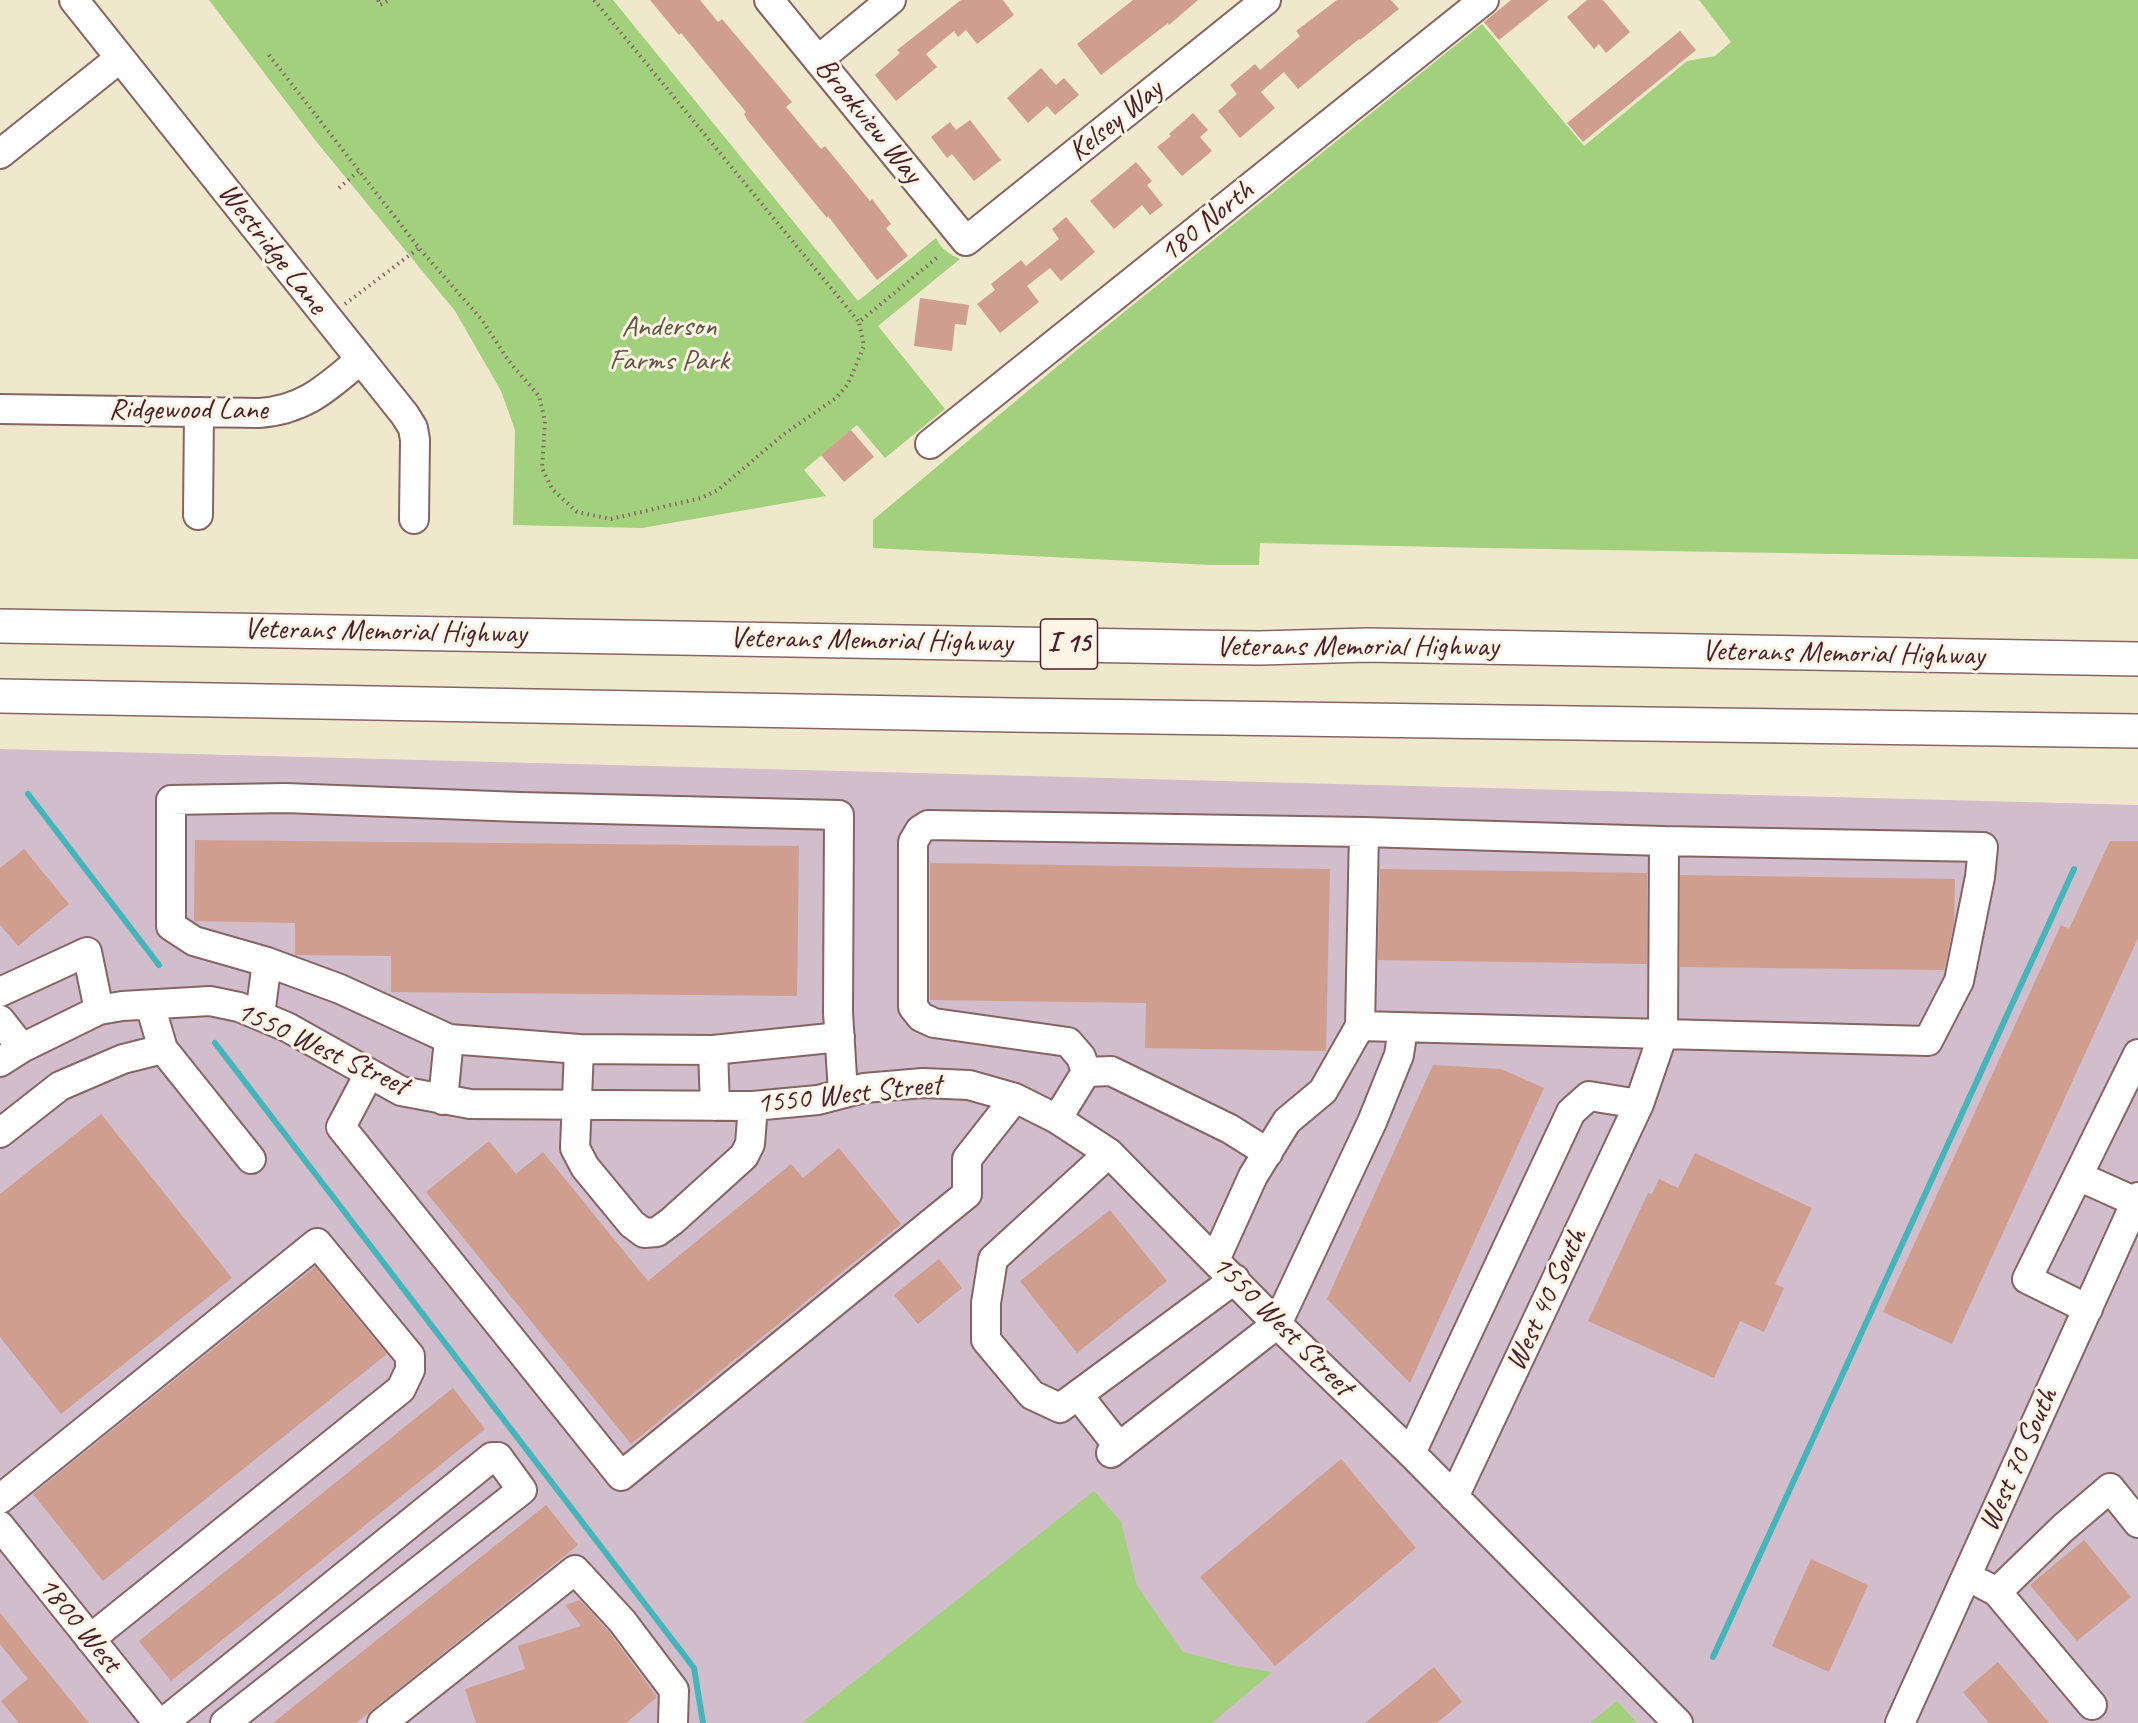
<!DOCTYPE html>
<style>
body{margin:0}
canvas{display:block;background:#f0e8cc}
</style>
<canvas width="2138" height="1723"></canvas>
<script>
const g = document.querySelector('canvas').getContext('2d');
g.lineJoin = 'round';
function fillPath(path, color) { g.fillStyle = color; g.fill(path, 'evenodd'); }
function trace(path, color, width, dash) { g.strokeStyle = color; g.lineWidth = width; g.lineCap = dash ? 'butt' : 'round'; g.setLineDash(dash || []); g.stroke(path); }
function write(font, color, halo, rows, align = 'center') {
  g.font = font + ' Caveat,sans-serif'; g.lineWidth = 6; g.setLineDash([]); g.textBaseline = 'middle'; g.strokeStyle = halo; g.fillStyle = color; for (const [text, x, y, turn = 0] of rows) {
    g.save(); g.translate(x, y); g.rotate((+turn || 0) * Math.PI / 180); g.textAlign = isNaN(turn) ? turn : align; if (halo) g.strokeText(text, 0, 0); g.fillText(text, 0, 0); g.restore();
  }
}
fillPath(new Path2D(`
 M0,749l2138,56v918h-2138z`), '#d1bdcb');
fillPath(new Path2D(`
 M209,0h404l245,301 78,-63c6,11 12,16 24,21l-82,67 67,83 -60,49 -28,-33 -53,45 22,26 -184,32 -129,-3 2,-95 -14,-39 -46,-80 -140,-171z
 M1699,0h439v559l-654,-11 -224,-5 -1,22h-49l-337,-17v-28l204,-170 405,-326 102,122 103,-85 28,-5 16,-14z
 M1094,1491l27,31 16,64 46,66 53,14 36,6 -60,51h-410z
 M1617,1701l20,22h-47z`), '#a2d07d');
trace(new Path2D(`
 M28,794l131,171
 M215,1043l479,625 9,55
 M1713,1657l361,-788`), '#45b5bc', 6);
fillPath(new Path2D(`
 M650,0h50l18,22 4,-3 70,83 -6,5 35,42 4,-3 45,55 2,-2 19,25 -5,4 22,28 -31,24 -49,-64 -1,2 -79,-97 -4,-7 2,-2 -65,-79 -2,2z
 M961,0h42l11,15 -37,29 -11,-14 -8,7 -4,-6 -28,23 11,13 -41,34 -21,-26 25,-22 -3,-3z
 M1133,0h65l-29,25 -1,-2 -67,52 -24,-31z
 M1337,0h54l8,9 -39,31 -1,-1 -61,50 -14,-17 -23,20 14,16 -35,30 -22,-27 19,-17 -7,-9 25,-21 5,6 40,-34 -4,-5z
 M1511,0h38l-50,40 -15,-18z
 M1587,0h16l27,32 -24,21 -7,-9 -5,5 -27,-32z
 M1680,31l16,19 -113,92 -16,-19z
 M1041,68l15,17 8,-7 15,17 -24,20 -8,-9 -19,17 -21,-25z
 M1193,113l15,17 -8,7 12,14 -30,25 -25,-29 14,-11 -2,-2z
 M970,120l31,40 -27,21 -22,-27 -5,4 -16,-21 19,-15 6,8z
 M1136,162l16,19 -5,4 16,20 -13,10 -8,-10 -28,24 -24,-28z
 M1066,217l29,35 -34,29 -11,-13 -23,18 12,16 -39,31 -23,-29 18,-14 -4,-6 30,-24 5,6 33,-27 -7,-10z
 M920,298l49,7 -3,20 -11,-1 -3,27 -38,-5z
 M851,430l23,27 -30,25 -23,-27z
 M195,840l604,6 -2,150 -406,-4v-36l-94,-1h-2v-32l-101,-2z
 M2110,841h28v97l-186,406 -69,-32 178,-387 8,4z
 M24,849l45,55 -51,42 -18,-21v-57z
 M930,863l400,6 -4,182 -181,-3 1,-45 -216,-3z
 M1380,869l267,4v91l-269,-4z
 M1680,875l275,4 -1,45 -10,46 -264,-3z
 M1433,1065l68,4 43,19 -134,295 -83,-84z
 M101,1114l131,164 -171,136 -61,-77v-143z
 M489,1141l27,33 27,-22 105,129 143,-117 12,14 36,-30 62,76 -270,220 -205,-252z
 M1695,1153l117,55 -37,76 9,4 -20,44 -24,-11 -26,57 -126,-57 60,-128 4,1 7,-15 19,9z
 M1110,1210l57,71 -90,72 -57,-72z
 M939,1259l23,29 -44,36 -24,-29z
 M315,1267l72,87 -284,227 -70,-87z
 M453,1388l32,41 -314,252 -32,-40z
 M1341,1459l75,89 -141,118 -75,-89z
 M546,1505l32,40 -222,178h-83z
 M2084,1540l47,57 -54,44 -47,-56z
 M1811,1559l57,26 -39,87 -57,-26z
 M580,1600l29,32 48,65 -31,26h-150l-11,-34 60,-20 -7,-23 63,-20 -16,-21z
 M0,1613l89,110h-70l-18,-22 27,-22 -28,-35z
 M1998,1662l51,61h-60l-26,-31z
 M1434,1667l28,35 -25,21h-72z`), '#cf9e8f');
const minor = new Path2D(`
 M74,0l331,415 8,13 2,12 -1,79
 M769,0l197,241 300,-241
 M818,60l73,-60
 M0,154l120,-96
 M0,409l259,4c45,-3 68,-25 101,-53
 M930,444l554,-444
 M198,515l1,-103
 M267,962l73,27 109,50 -6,61
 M0,992l87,-40 12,58
 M260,1015l7,-53 -73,-21 -23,-15v-126l114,-2 235,9 319,8 -1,197 5,81
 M0,1020l22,28
 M449,1039l130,10 -4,99 10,19 47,57 12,9 13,-1 15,-11 72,-65 6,-12 3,-38
 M163,1049l88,110
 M579,1049l134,1 2,56
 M713,1050l127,-13
 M0,1062l22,-14 77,-38 23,-4 88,-5 29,6 48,20 114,64 69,13 283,2 65,-6 46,-12 59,-5 46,2 46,13 42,21 52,34 168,171 134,129 267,270
 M1086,1072l-5,-15 -13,-15 -134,-19 -13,-6 -8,-10v-165l7,-12 8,-5 436,7
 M369,1074l-28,53 280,349 346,-282v-35l48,-61
 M1057,1119l29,-47 25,-1 119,58 38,24
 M0,1133l60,-47 63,-27 40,-10 -13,-44
 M1109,1153l-116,106 -7,44v37l46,55 28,13 175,-129
 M2078,1176l58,26
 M1215,1260l38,-84 34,-55 36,-30 37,-65
 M2088,1309l-61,-30 111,-225
 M1078,1395l41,52
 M1111,1453l166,-129 95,-202 27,-67 4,-27
 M1411,1453l160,-341 18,-16 50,8
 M1454,1497l185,-393 24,-70 -303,-8 4,-194 298,9h2l319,6 -3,30 -21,104 -31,60 -265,-7 1,-193
 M0,1499l317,-256 93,113v14l-9,19 -311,250
 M0,1526l158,197
 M1982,1584l15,8 95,113
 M1997,1592l66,-64 47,-40 28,35
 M163,1723l329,-266h6l24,33 -297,233
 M382,1723l193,-153 47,51 52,69 -1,33
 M1900,1723l238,-526`);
const highway = new Path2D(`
 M0,626l1187,21 73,1 107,-3 771,14
 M0,696l1013,19 1125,16`);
trace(minor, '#846563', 32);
trace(highway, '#846563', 36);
trace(new Path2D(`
 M378,0l2,5 9,-5
 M594,0l265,322 80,-66
 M269,55l150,193 63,72 26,40 31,36 6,25 -3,47 10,21 25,23 34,7 90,-21 17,-8 66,-56 52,-36 12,-14 16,-38 -5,-24
 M339,188l20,-17
 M345,304l74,-56`), '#846563', 4, [1.5, 4.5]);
trace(minor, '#fff', 28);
trace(highway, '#fff', 33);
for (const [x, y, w] of [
 [1069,644,57]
]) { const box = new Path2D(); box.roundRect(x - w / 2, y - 25, w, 50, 4.5); g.fillStyle = '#fcf5e5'; g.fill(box); trace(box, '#4a1f2b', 1.5); }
write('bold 28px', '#4a1f2b', null, [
 ["I 15",1069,644]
]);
write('30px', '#4a1f2b', '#fcf5e5', [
 ["Brookview Way",868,121,51],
 ["Kelsey Way",1116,121,-39],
 ["180 North",1207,222,-39],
 ["Westridge Lane",272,249,52],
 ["Ridgewood Lane",188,410],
 ["Veterans Memorial Highway",385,632,1],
 ["Veterans Memorial Highway",871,641,1],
 ["Veterans Memorial Highway",1357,647],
 ["Veterans Memorial Highway",1843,654,1],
 ["1550 West Street",322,1049,25],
 ["1550 West Street",849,1095,-6],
 ["West 40 South",1547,1300,-65],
 ["1550 West Street",1282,1326,45],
 ["West 70 South",2019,1460,-66],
 ["1800 West",79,1625,51]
]);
write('30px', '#645444', '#fcf5e5', [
 ["Anderson",669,327],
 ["Farms Park",669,361]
]);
</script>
